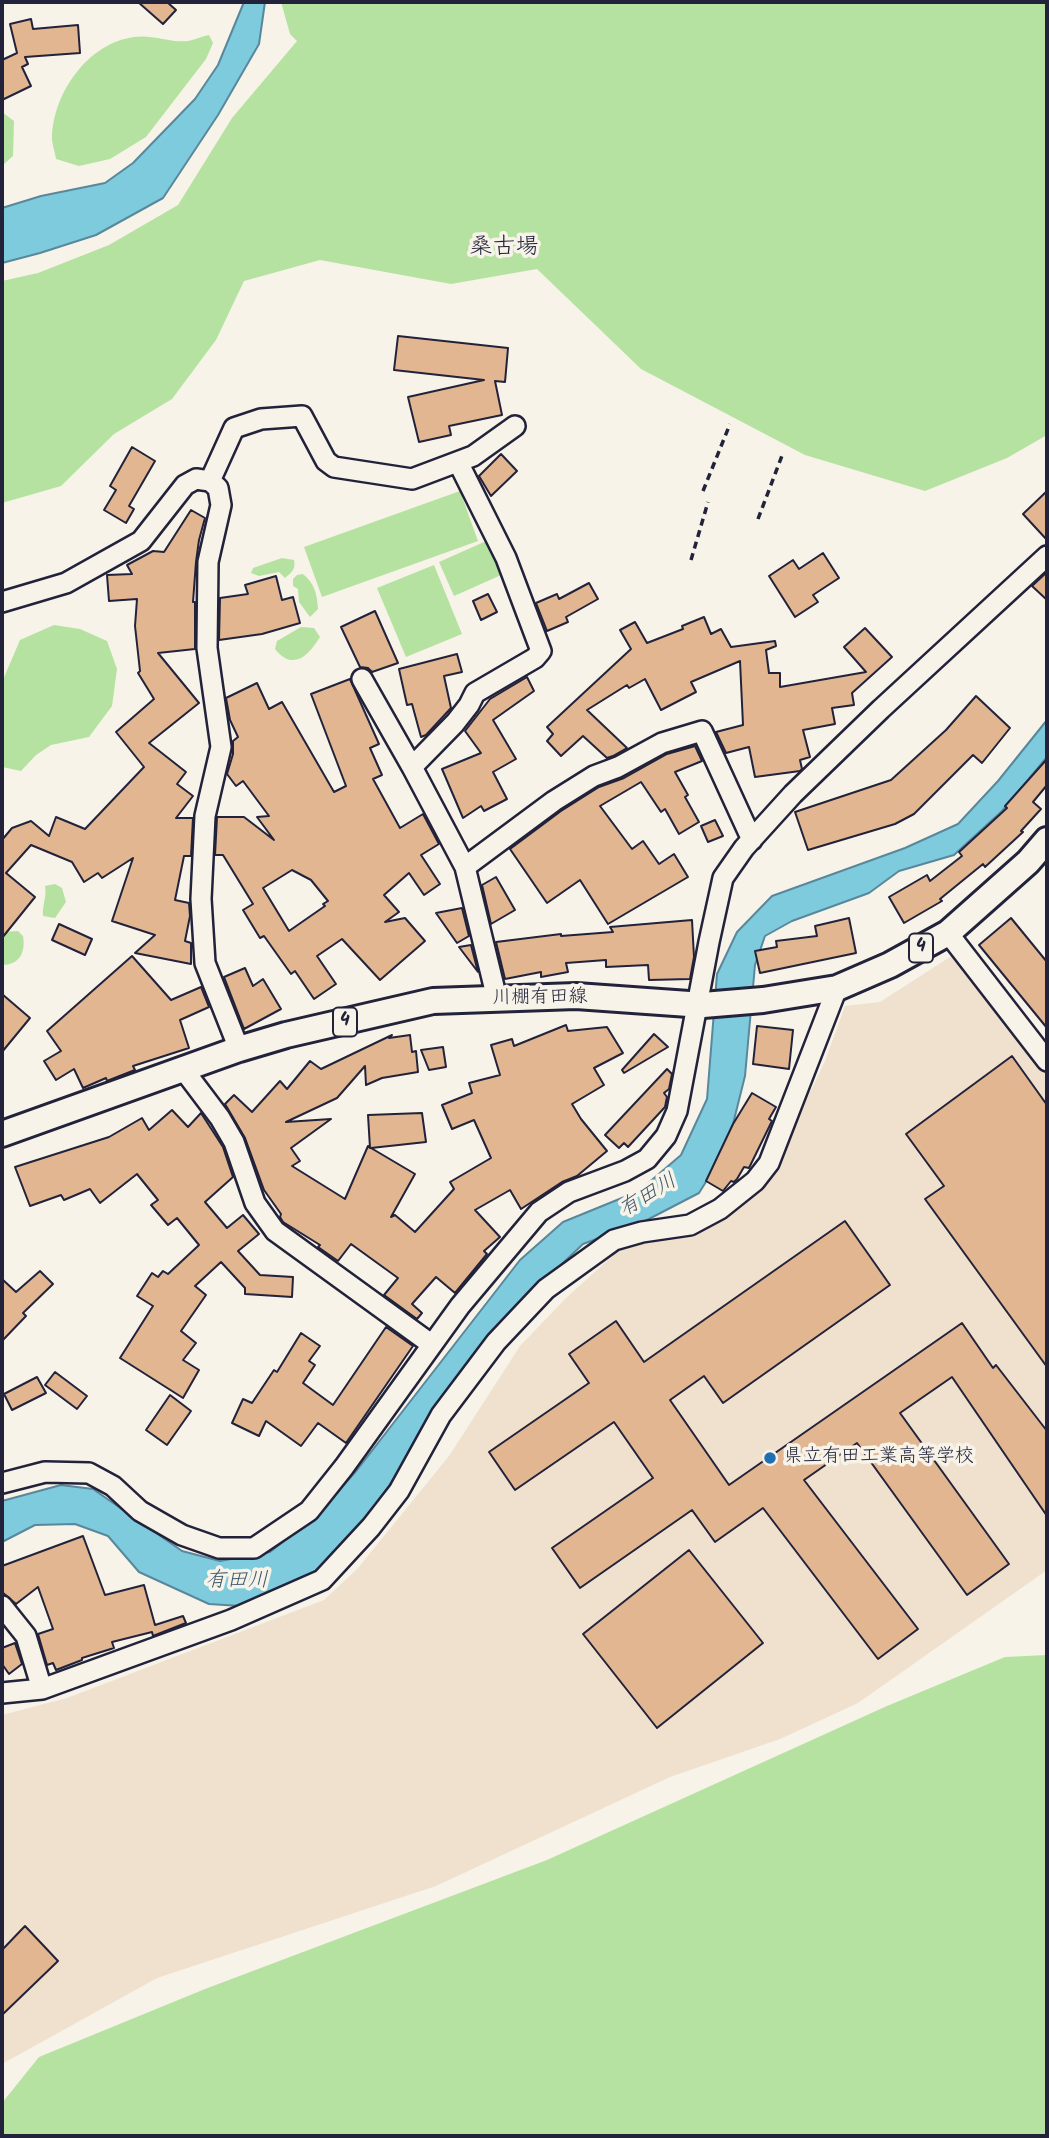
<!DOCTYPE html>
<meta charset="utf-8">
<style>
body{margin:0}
#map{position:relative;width:1049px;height:2138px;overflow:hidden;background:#f7f3e8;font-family:Kalam,sans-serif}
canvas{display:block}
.frame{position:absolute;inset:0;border:4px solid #22223b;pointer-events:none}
</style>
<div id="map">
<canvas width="1049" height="2138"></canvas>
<div class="frame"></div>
</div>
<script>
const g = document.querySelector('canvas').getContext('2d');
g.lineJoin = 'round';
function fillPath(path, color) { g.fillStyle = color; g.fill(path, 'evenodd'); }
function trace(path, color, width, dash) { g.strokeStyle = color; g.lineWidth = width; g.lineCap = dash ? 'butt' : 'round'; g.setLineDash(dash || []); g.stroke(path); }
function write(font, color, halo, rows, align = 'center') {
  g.font = font + ' Kalam,"Klee One",sans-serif'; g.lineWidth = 7; g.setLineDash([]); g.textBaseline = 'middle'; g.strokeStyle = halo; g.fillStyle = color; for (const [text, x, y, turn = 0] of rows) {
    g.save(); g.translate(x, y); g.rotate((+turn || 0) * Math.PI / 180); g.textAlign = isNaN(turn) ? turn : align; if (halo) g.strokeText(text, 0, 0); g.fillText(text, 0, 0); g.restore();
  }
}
fillPath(new Path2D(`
 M953,955l94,120v495l-189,133 -78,36 -110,38 -234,109 -279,92 -155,86v-349l65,-17 257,-98 34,-32 91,-112 71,-110 46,-48 55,-50 105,-28 42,-40 57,-119 20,-55 35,-4z`), '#f0e1ce');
fillPath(new Path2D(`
 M281,2h766v433l-40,23 -82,33 -120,-36 -164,-86 -104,-100 -86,15 -131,-24 -76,21 -28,59 -44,59 -58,35 -53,52 -59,17v-222l36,-8 71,-28 69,-40 54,-87 65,-77 -7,-7z
 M209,35l4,8 -7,16 -60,78 -36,22 -31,7 -23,-7c-1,-7 -4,-15 -4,-21 1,-45 36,-95 82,-101 18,-3 37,6 54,4 7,-1 14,-5 21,-6z
 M2,112l12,9 -1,35 -11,10z
 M460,491l18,50 -156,56 -18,-50z
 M493,538l15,34 -54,24 -15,-34z
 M282,558l12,2c2,9 -2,12 -9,18l-6,-6 -20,4 -8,-3 2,-5z
 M434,565l28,69 -56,23 -29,-69z
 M303,574c12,10 14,20 15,35l-8,8 -11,-15 -1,-13 -5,-3v-7l4,-4z
 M54,625l26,4 27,12 10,28 -5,37 -23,31 -38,8 -15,10 -15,16 -19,-4v-85l18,-42z
 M301,627l13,1 6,9c-11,18 -27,35 -45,12l2,-8z
 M55,884l7,4 4,14 -11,16 -12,-2c-1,-11 4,-19 2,-30z
 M18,931l5,5c3,17 -4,29 -21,29v-33z
 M1047,1655v481h-1045v-33l37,-46 166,-68 342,-129 340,-154 118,-49z`), '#b5e2a1');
const water = new Path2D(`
 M244,2h21l-6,42 -41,71 -55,83 -67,37 -56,18 -38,10v-55l39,-12 64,-13 28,-20 62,-64 23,-34z
 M1047,720v37l-45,54 -48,44 -55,16 -30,22 -77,28 -27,15 -10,29 -10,111 -18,72 -28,45 -54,28 -62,23 -83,79 -133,195 -36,46 -91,42 -31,-2 -70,-32 -31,-36 -33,-12 -40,1 -33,17v-41l59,-16 32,4 89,62 38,10 50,-9 48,-38 39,-44 163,-210 43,-38 76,-31 42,-36 26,-56 10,-125 20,-42 35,-36 133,-48 53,-24 40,-43z`);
fillPath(water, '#7dcbdc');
trace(water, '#59879c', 2);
const building = new Path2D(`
 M138,2h29l9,8 -13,14z
 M31,19l2,10 45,-4 2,28 -55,4 3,7 -6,3 9,19 -29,14v-40l15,-7 -7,-29z
 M398,336l110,12 -3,34 -10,-1 7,34 -53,11 2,9 -32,7 -11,-45 76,-17 -90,-10z
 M132,447l23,14 -26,45 5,3 -8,14 -22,-13 12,-20 -6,-4z
 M501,454l16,17 -26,25 -12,-20z
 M1047,491v49l-24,-26z
 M191,510l14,8 -6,22 -3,22 -3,40h2v47l-37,4 41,50 -50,40 37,29 -9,12 16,12 -17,22h17l-2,38h-7l-9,44 14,3 1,13 -5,25 6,2v21l-56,-11 20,-18 -43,-14 21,-63 -31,20 -4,-5 -14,9 -12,-20 -41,-17 -25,28 29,24 -33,41v-98l10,-12 19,-7 18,15 7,-19 29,12 59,-62 -28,-35 38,-33 -16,-26 2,-2 -5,-45 2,-27 -28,2 -2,-26 25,-1 -5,-9 26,-14 11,1z
 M823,553l16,25 -26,17 5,7 -23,15 -26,-41 24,-16 6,9z
 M1047,572v28l-15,-14z
 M276,576l6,24 11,-3 7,26 -38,11 -43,6 1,-42 28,-4 -3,-9z
 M589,583l9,16 -32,18 2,5 -21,9 -11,-28 21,-9 2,5z
 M488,594l9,18 -16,8 -8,-19z
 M375,611l23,52 -26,9 -4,-4 -8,-1 -19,-40z
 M704,617l7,17 10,-5 10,18 44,-6 1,5 -10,4 3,23h11v14l86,-15 -22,-25 21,-19 27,29 -40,36 2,12 -22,3 3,16 -32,6 7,27 -10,3 2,9 -2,2 -45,6 -6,-30 -23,6 -10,-21 27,-7 -3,-64 -49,21 5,10 -35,18 -16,-31 -16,9 -2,-3 -40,25 40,38 -14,8 -6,2 -24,-22 -22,20 -14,-15 6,-7 -6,-7 84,-78 -11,-19 15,-8 12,21 36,-14 -1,-3z
 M457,654l5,18 -18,4 7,32 -25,27 -5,2 -9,-33 -5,1 -8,-36z
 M527,677l7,14 -41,29 23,39 -23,13 14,27 -23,12 -3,-5 -18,12 -21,-49 39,-16 -16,-22 25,-32z
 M350,679l29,65 -9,4 12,27 -9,4 27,49 23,-14 16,30 -18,11 19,29 -16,11 -15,-22 -25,22 15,17 -14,10 20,-4 20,23 -45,39 -38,-41 -25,17 19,28 -22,15 -19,-28 -4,3 -27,-38 -4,2 -17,-28 10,-6 -30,-49h-8l2,-38h27l30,23 -17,-23 12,-1 -26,-35 -7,5 -9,-12 6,-20v-13l5,-4 -8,-17 -4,-22 31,-15 12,26 13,-7 52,90 12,-6 -35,-92zM292,870l19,10 17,21 -5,3 2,2 -36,25 -26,-43z
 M976,696l34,32 -28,35 -9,-8 -59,59 -19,10 -87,26 -13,-38 96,-32 55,-50z
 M695,746l7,15 -27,11 13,23 -3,2 14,25 -20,12 -14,-25 -4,3 -20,-30 -41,24 32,43 11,-8 16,23 15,-10 14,23 -80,47 -28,-44 -33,23 -37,-54 51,-38 38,-24 25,-9 43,-24z
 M1047,759v26l-14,17 8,7 -20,22 2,1 -38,35 -2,-3 -43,35 2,2 -38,22 -15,-26 38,-22 3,6 32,-25 -3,-4 48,-44 -2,-2z
 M715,820l8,16 -15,6 -7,-16z
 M496,877l19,33 -24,14 -9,-39z
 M462,908l7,28 -12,7 -21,-30z
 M849,918l7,35 -96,20 -5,-22 22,-4 -1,-6 41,-5 -2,-10z
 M1011,918l36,44v66l-68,-83z
 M692,920l2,37 -4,22 -41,1 -1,-15 -42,2v-7l-40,3 2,9 -27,5v-5l-36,7 -9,-37 65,-8v2l52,-4 -3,-5z
 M59,924l33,15 -7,16 -33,-15z
 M471,945l7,27 -19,-25z
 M132,956l39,44 30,-13 8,20 -29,13 9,28 -56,18 2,4 -28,11 -1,-3 -23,10 -9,-19 -18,11 -12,-19 17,-10 -14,-20z
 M245,968l8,18 10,-7 18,30 -37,20 -20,-52z
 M2,994l28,24 -28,34z
 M566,1025l2,6 39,-4 16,26 -29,15 10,17 -32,19 9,15 26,32 -30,25 -15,6 -41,27 -11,-19 -35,20 25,27 -16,14 3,3 -32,39 -19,-16 -24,27 10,9 -5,6 -33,-24 14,-17 -47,-34 -13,17 -20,-14 2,-2 -37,-23 -3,-5 1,-3 -17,-24 -19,-52 -20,-34 9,-9 18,17 28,-31 7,8 23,-28 11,8 71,-34 -3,3 21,-3 2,17 4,-1 2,21 -36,6 -16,7 -1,-19 -28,32 -51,24 45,-3 -40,29 9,13 -8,5 53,33 23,-53 2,2 -2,-33 54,-2 4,29 -55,6 44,26 -24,43 4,-2 20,17 39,-43 -4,-7 41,-24 -17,-38 -22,9 -10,-24 30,-12 -3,-10 31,-8 -9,-30 21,-6 2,7z
 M757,1026l36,4 -4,39 -36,-5z
 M654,1034l14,13 -44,26 -2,-3z
 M443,1047l3,20 -17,3 -8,-20z
 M1012,1056l35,49v262l-122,-168 19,-13 -38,-52z
 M667,1069l5,5 -3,15 -5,4 3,4 -2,10 -37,40 -4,-4 -5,5 -14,-13z
 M752,1093l24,14 -7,12 3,2 -23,47 -5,-1 -7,12 -3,3 -3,-1 -8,10 -17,-10 27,-57z
 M172,1110l16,17 13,-14 22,34 10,30 -28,25 22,26 16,-13 16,19 -21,17 22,24 33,2 -1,20 -47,-3v-6l-24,-26 -26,24 11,9 -25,36 15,12 -13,17 16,10 -16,28 -63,-40 33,-52 -16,-10 15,-23 6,4 5,-6 5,3 31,-29 -22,-27 -9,7 -17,-20 7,-5 -21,-26 -37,29 -10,-14 -26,11 -3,-5 -31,11 -15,-39 94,-30 33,-19 7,12z
 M845,1221l45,64 -167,118 -19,-27 -34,24 59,85 233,-162 31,45 3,-3 51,66v85l-95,-139 -52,36 109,151 -42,31 -110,-152 -53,37 114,149 -40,30 -115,-151 -48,34 -23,-32 -112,78 -28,-40 101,-70 -39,-56 -99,68 -26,-38 100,-69 -20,-29 47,-33 28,41z
 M40,1271l13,13 -30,29 3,3 -24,25v-62l14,13z
 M386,1327l27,19 -67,97 -28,-20 -17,23 -35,-25 -7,15 -27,-13 11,-24 9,4 22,-33 3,2 24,-39 19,13 -11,15 6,4 -12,18 30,22z
 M55,1372l32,24 -10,13 -32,-24z
 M37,1377l9,16 -34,17 -8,-16z
 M170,1395l21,16 -24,34 -21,-15z
 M83,1536l22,59 39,-10 11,40 28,-9 3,7 -33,13 -1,-4 -40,10 2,6 -32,10v2l-26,10 -3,-7 -6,2 -9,-31 15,-5 -15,-42 -22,17 -14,-12v-26z
 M689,1550l74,93 -106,85 -74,-94z
 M15,1643l7,21 -13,10 -7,-10v-16z
 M25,1926l33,35 -56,54v-65z`);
fillPath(building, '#e1b691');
trace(building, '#22223b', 2);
const minor = new Path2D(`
 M210,481l24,-53 27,-9 41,-3 24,45 8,6 78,12 61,-23 42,-30
 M2,602l64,-19 75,-42 44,-56 11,-6 14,2 8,7 3,17 -13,57 -1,86 14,99 -16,69 -4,83 4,64 34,86
 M362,679l50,88 53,100 32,132
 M412,767l43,-44 14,-18 6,-12 60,-35 6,-7 -35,-93 -48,-96
 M465,867l89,-66 40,-25 24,-9 44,-24 40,-12 50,109
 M948,933l99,128
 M183,1069l37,49 14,24 21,61 20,28 156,113
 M2,1483l43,-11 44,1 24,13 27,25 42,24 37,13h35l55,-37 35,-44 116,-161 79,-94 30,-20 56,-21 22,-12 19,-23 11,-25 32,-169 14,-64 21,-30 49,-54 88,-85 166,-153
 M2,1606l24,30 16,53
 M2,1693l40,-4 189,-69 91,-40 49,-53 28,-36 42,-76 55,-73 50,-53 68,-49 28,-8 48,-7 30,-16 35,-28 14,-18 68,-175`);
const major = new Path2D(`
 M2,1134l237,-85 47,-14 147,-34 143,-5 127,9 60,-5 74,-12 53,-23 58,-32 80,-71 19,-22`);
trace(minor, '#22223b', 24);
trace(major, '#22223b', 30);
trace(new Path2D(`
 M703,491l27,-67
 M758,519l25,-66
 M691,560l17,-58`), '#22223b', 3.5, [7, 5]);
trace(minor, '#f7f3e8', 19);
trace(major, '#f7f3e8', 24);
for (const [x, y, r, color] of [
 [770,1458,7,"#1f6fb2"]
]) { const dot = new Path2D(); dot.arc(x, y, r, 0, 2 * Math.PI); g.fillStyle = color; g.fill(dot); trace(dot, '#f7f3e8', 2.5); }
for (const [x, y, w] of [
 [921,948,24],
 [345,1022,24]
]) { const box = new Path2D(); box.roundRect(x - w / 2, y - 14.5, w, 29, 5); g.fillStyle = '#f7f3e8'; g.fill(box); trace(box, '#22223b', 2); }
write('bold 18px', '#22223b', null, [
 ["4",921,948],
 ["4",345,1022]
]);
write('19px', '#22223b', '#f7f3e8', [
 ["川棚有田線",540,999,-1]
]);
write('19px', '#22223b', '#f7f3e8', [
 ["県立有田工業高等学校",784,1458]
], 'left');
write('italic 21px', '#3d556b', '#f7f3e8', [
 ["有田川",649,1197,-31],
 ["有田川",237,1582]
]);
write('23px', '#22223b', '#f7f3e8', [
 ["桑古場",504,249]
]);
</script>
